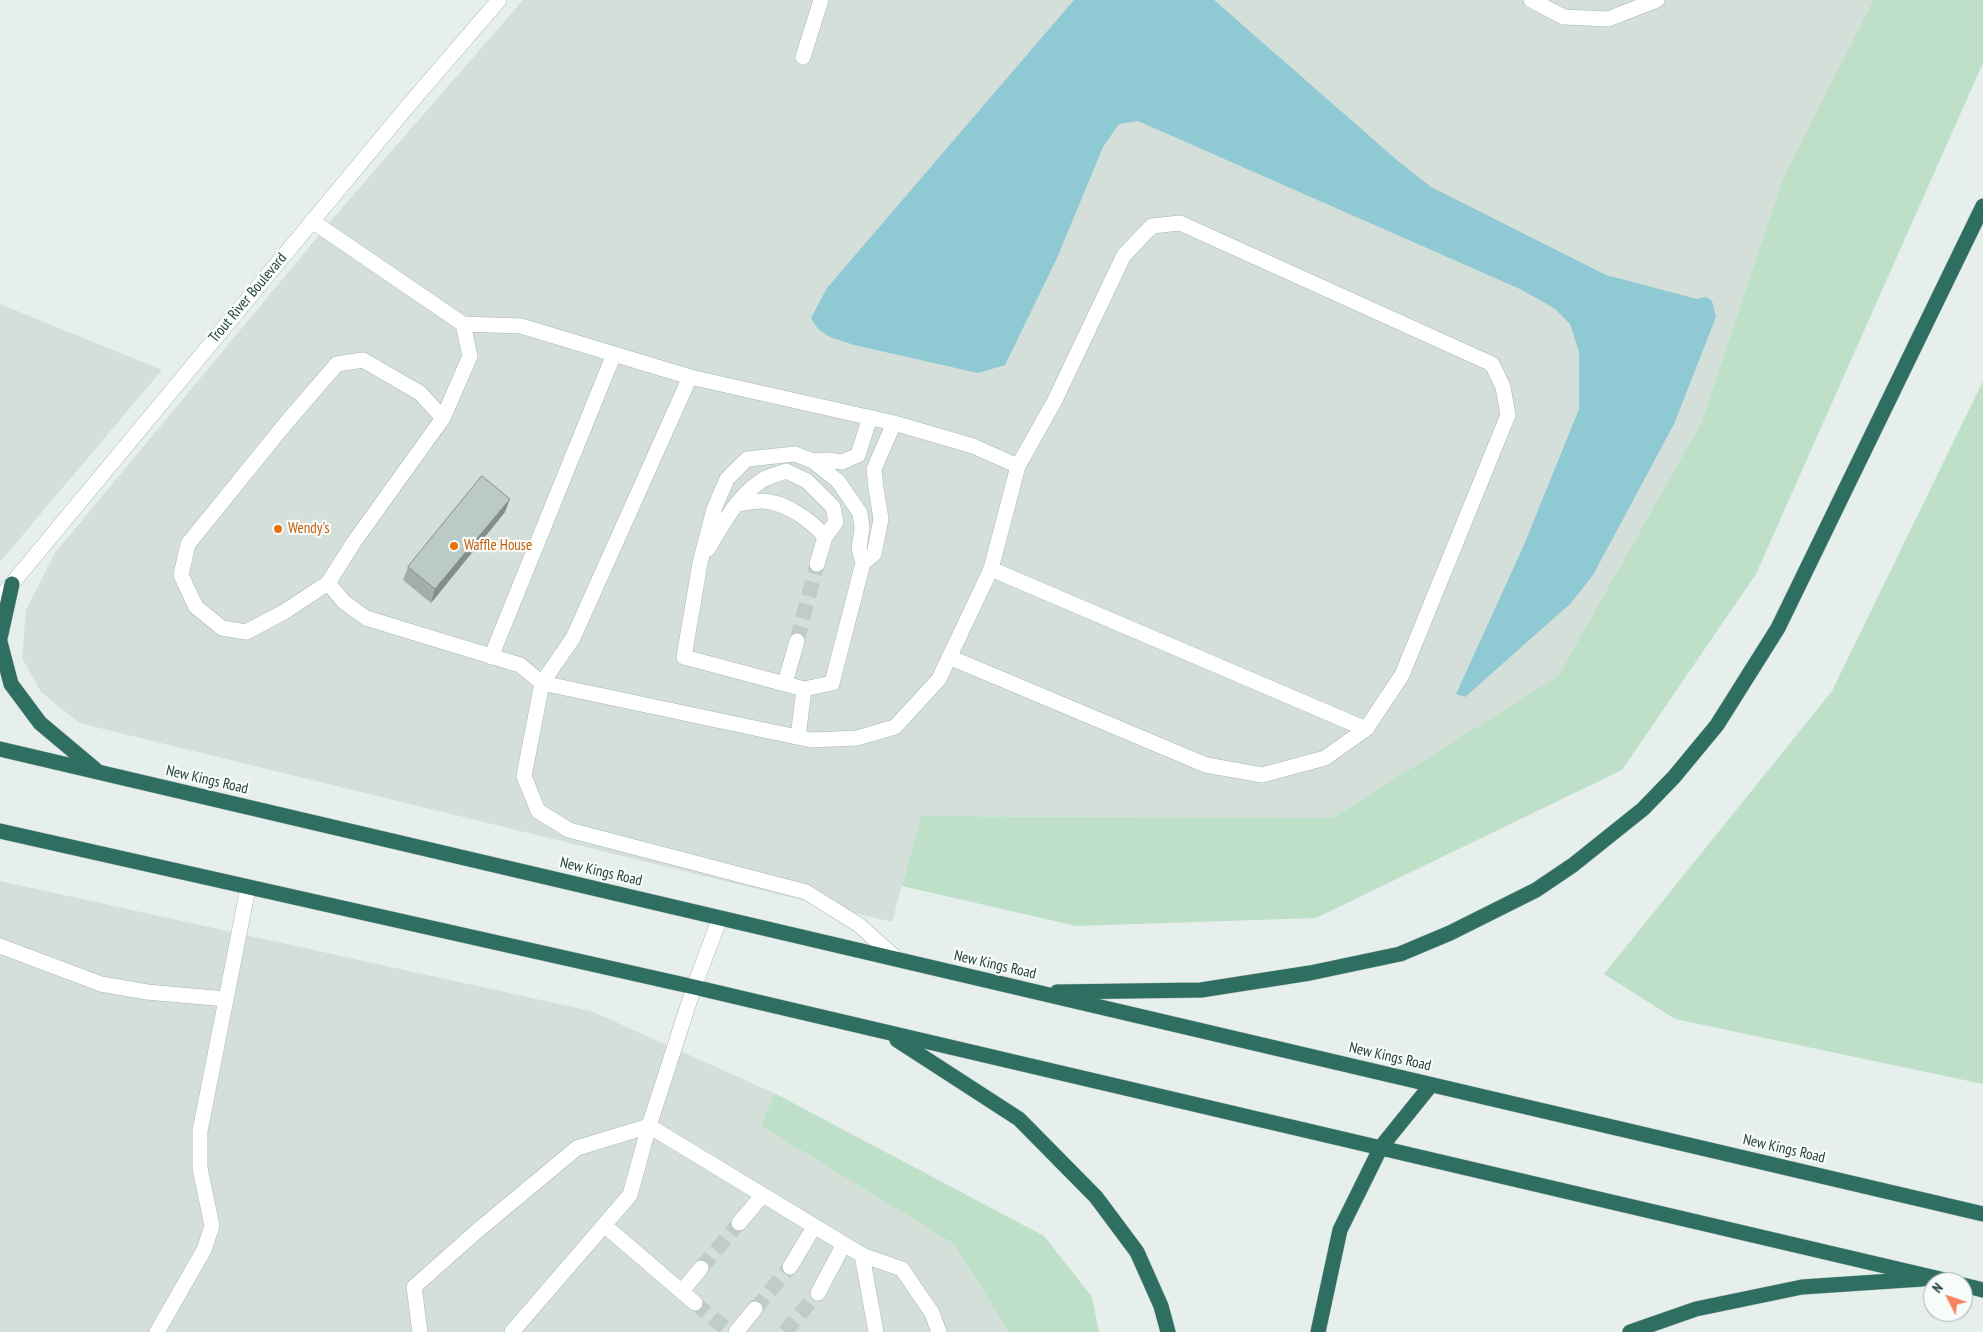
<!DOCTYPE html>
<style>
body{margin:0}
#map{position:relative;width:1983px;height:1332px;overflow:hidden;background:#e6efeb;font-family:"PT Sans Narrow",sans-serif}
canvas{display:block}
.north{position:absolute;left:1923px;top:1272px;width:50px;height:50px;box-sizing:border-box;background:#f7fbf9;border:1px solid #a3b1ad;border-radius:50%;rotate:311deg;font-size:14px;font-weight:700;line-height:20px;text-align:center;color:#24423a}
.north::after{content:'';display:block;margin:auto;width:18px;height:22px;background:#f4845f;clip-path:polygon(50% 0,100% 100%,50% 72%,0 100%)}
</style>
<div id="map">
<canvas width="1983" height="1332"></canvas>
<div class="north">N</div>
</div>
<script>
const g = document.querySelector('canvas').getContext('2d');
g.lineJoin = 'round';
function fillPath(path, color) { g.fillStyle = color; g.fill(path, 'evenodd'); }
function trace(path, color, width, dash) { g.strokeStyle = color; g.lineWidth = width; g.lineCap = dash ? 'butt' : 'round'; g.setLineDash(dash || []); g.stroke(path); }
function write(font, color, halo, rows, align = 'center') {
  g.font = font + ' "PT Sans Narrow",sans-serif'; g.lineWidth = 4.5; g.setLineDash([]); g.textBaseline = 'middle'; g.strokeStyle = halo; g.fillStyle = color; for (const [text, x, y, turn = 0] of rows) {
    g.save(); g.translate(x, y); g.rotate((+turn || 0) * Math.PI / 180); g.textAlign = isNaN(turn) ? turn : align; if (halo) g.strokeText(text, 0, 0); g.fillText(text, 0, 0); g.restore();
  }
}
fillPath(new Path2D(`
 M523,0h1350l-90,178 -82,245 -143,253 -226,142 -411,-2 -29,106 -813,-199 -38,-31 -19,-34 4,-48 29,-57 280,-337z
 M0,304l162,66 -162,192z
 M0,881l591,130 183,82 -13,33 193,118 55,88h-1009z`), '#d4dfda');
fillPath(new Path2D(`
 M1873,0h110v63l-227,511 -134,196 -306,148 -240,8 -174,-40 19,-70 411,2 226,-142 143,-253 82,-245z
 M1983,381v703l-308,-65 -71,-45 228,-283z
 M774,1093l270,143 48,61 7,35h-90l-55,-88 -193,-118z`), '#bfe0c8');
fillPath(new Path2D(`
 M1074,0h140l184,161 33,26 175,88 91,24 9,-2 6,4 4,16 -42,107 -81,151 -22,28 -106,94 -9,-3 68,-149 55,-136v-57l-9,-28 -16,-16 -34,-19 -382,-168 -19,3 -16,23 -46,111 -52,107 -27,8 -124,-28 -24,-8 -12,-8 -7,-11 16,-30z`), '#8ec9d4');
trace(new Path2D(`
 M797,641l20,-77
 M701,1268l38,-45
 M695,1303l30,25
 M755,1309l35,-42
 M785,1332l33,-39`), '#bfccc8', 15, [15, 8]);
const minor = new Path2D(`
 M1531,0l33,17 44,2 49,-19
 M803,57l18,-57
 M312,221l151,103 7,32 -27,62 -89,124 -26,41 -44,29 -38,20 -24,-4 -26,-21 -15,-32 7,-31 98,-121 51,-59 26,-4 57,33 23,25
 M463,324l58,2 169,51 204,46 79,23 45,20 -27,103 -52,110 -44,48 -38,11 -46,2 -269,-57 31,-45 117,-261
 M795,454l18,7 25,20 22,32 2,15 -3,21 4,14 -31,120 -28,6 -120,-32 16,-94 14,-54 13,-30 20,-20z
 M813,461l14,-1 15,2 16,-7 12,-38
 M737,504c8,-1 16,-3 24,-3 23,0 50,19 64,36
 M708,549c14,-24 29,-52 53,-68 7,-5 17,-7 25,-10l21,10 26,26 3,15 -11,15 -8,27
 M863,563l11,-9 7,-35 -5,-31 -2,-19 20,-46
 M991,569l375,160
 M328,583l16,19 22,16 154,47 22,18 -18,93 14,35 31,19 237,62 53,33 39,35
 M0,598l407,-491 92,-107
 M491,657l123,-303
 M949,657l257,108 56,10 63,-17 41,-29 36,-54 106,-260 -5,-28 -11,-23 -312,-141 -28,3 -28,29 -70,147 -36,64
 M785,683l12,-42
 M798,737l6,-48
 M0,946l101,38 46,8 79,7
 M739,1223l24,-28
 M604,1225l91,78
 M862,1255l40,14 30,44 7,19
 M790,1267l24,-40
 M682,1291l19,-23
 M818,1293l26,-49
 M157,1332l47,-82 8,-24 -12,-58v-37l48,-243
 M420,1332l-6,-45 63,-56 100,-83 72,-22 213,129 14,77
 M512,1332l118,-137 19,-69 45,-139 26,-69
 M736,1332l19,-23`);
const highway = new Path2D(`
 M0,638l12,-54
 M0,642l11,42 29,39 56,47
 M0,749l1983,465
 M0,831l694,156 1259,295
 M1057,992l144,-2 109,-17 90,-19 50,-21 86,-43 37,-25 70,-56 31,-32 43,-52 61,-97 205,-422
 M897,1040l122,79 77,78 41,55 24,54 7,26
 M1963,1285l20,5
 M1318,1332l22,-102 41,-83 50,-62
 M1630,1332l66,-23 106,-22 120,-8`);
trace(minor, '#a8b8b2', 16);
trace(highway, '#c2cac8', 16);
trace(minor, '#fff', 15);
trace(highway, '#2f6f62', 15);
fillPath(new Path2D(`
 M505,512l-74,91 -28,-23 5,-13z`), '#a1aea9');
fillPath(new Path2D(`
 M510,499l-5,13 -74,91 4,-14z`), '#838d89');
const building = new Path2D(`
 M482,476l28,23 -75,90 -27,-22z`);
fillPath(building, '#bbcac4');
trace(building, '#838d89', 1);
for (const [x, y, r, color] of [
 [278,529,5,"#e8710a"],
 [454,546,5,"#e8710a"]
]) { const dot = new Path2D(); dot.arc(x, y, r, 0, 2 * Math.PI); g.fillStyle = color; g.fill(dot); trace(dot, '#f7fbf9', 2); }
write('15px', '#24423a', '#f7fbf9', [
 ["Trout River Boulevard",248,298,-50],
 ["New Kings Road",207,780,13],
 ["New Kings Road",601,872,13],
 ["New Kings Road",995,965,13],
 ["New Kings Road",1390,1057,13],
 ["New Kings Road",1784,1149,13]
]);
write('15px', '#c56008', '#f7fbf9', [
 ["Wendy's",288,529],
 ["Waffle House",464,546]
], 'left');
</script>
